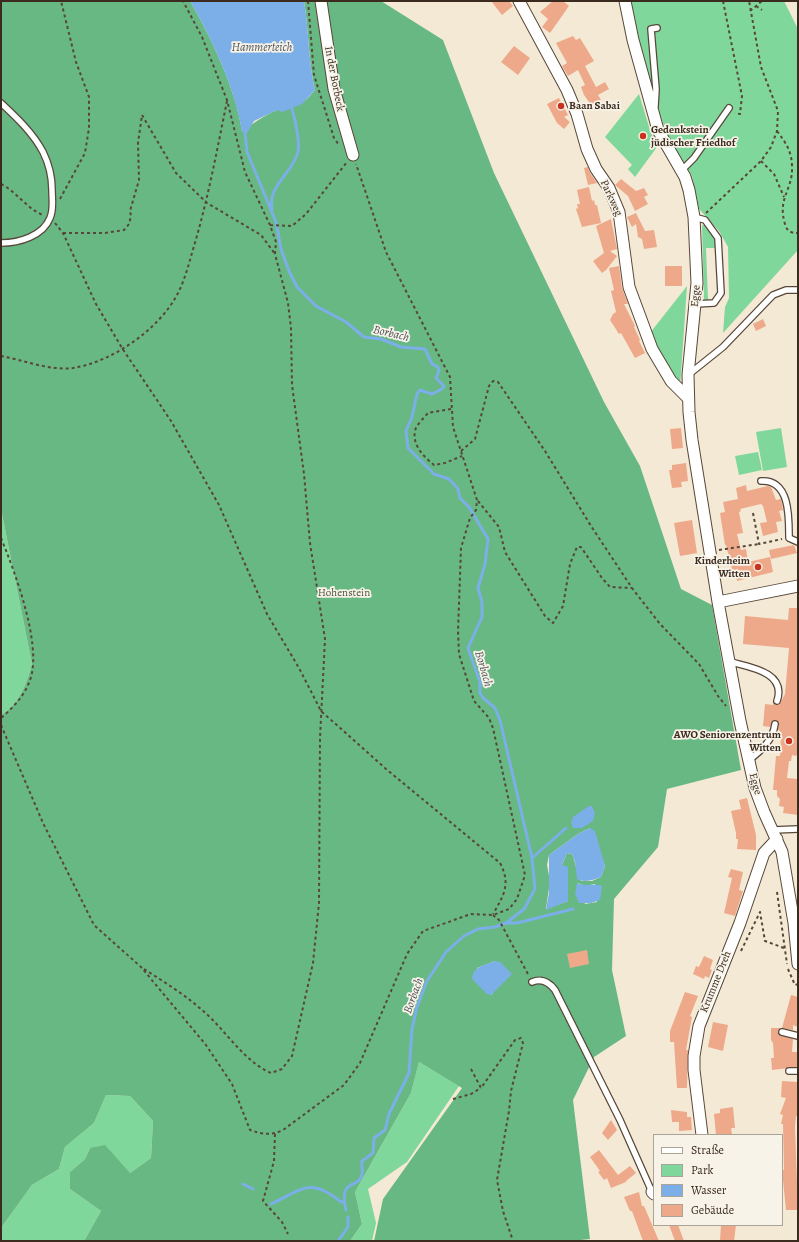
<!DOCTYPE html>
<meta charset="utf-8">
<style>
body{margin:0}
#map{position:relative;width:799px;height:1242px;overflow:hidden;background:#f4e9d4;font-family:Alegreya,serif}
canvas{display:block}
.frame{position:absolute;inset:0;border:2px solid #3b2a1e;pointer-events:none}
.legend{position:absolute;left:653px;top:1134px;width:130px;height:92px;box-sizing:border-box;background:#f7f3e8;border:1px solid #aca397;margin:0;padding:5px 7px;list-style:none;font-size:12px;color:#3b2a1e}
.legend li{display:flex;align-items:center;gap:8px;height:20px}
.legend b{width:20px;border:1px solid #aca397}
</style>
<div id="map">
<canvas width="799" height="1242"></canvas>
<div class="frame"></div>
<ul class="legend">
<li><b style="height:5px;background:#fff"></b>Straße</li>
<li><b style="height:11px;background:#80d79b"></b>Park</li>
<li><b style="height:11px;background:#7cafe8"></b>Wasser</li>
<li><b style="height:11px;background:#eea98a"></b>Gebäude</li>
</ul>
</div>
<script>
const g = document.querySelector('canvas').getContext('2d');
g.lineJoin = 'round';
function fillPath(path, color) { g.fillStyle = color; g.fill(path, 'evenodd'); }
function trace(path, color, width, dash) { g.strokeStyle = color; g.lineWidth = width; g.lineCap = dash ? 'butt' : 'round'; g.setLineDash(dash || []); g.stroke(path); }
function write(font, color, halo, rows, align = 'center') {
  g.font = font + ' Alegreya,serif'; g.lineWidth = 3.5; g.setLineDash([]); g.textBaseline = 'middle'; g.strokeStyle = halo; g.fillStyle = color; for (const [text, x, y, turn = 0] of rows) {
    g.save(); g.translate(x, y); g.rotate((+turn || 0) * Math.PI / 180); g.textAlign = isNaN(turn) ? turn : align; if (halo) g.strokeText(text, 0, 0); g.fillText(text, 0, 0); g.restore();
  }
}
fillPath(new Path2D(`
 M631,1h153l14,28v221l-75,83 2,-26 4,-9 -1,-51 -9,-16 -20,-22 -7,-33 -18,-27 -15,-35 -18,-61z
 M639,94l11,36 7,17 -22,30 -7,-8 4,-4 -27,-28z
 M702,225l4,1 9,14 2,8h-11l2,52h-4z
 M687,286l-7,101 -30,-54z
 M781,428l6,39 -24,4 -7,-39z
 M758,452l4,18 -23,5 -4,-19z
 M1,509l31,155c-5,19 -13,41 -31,51z
 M419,1062l40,24 -52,76 -39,27 8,34 -4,18h-22l12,-17 -7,-32 56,-99z
 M106,1095l24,1 23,25 -2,37 -21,15 -40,-25 -5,11 -15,13v17l31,22 -17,30h-83v-13l31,-43 27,-16 6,-22 29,-24z`), '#80d79b');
fillPath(new Path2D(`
 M1,1h189c21,36 46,89 52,130 12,-8 21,-15 35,-21 20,-8 21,1 38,-20 -7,-30 -6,-59 -11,-89h77l62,39 51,133 110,229 36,64 41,123 31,16 29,165 -74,19 -9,58 -44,52 -2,71 14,66 -32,21 -21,43 17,139 -19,2h-197l9,-42 79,-111 -43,-26 -8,31 -56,99 7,32 -12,17h-266l17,-30 -31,-22v-17l15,-13 5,-11 15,-3 25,28 21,-15 2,-37 -23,-25 -24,-1 -12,28 -29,24 -6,22 -27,16 -31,43v-513c18,-10 26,-32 31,-51l-31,-155zM590,828l15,38 -4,11 -9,4h-11c-5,-10 -5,-17 -9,-27l-5,-1 -5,12 6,36 -22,8 4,-28 -3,-16 2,-10 29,-21zM578,883l7,3 10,-2 2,18 -12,2zM495,961l-2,32 -2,2 -14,-27z`), '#68b883');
fillPath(new Path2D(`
 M190,1h114c5,30 4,59 11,89l-13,14 -20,8 -5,-2 -23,11 -7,12 -5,-1c-6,-42 -31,-95 -52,-131z
 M589,806h3l3,7 -2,8 -11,7h-9l-2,-5 2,-6z
 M590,828l5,3 10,35 -4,11c-8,3 -16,6 -24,2l-2,-17 -3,-8 -5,-1 -5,12 6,2v34l-22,9 3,-17v-38l29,-21z
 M577,883c9,4 17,0 25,3l-2,14 -9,3h-12l-4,-9z
 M495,961l5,1 12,12 -21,21 -4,-1 -15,-15c0,-12 13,-14 23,-18z`), '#7cafe8');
trace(new Path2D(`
 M245,133l2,19 29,70 5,27 8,22 8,16 19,19 30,16 18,15 17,2 20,8 24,2 7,15 6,3 1,4 -3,7 8,8 -2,3 -10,5 -12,-4 -3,4 -5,23 -6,14 2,17 26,26 15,5 9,10 2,9 9,9 19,32 -3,25 -7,24 4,14v15l-14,31 12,34v11l3,5 12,10 5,12 32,138 3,31 -11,20 -18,14 -11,4 -17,2 -14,7 -18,16 -19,29 -10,26 -5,22 -3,44 -20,41 -4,16 -11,8 -1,15 -11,8c-1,4 1,9 0,13 -2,16 -24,2 -16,36
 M272,209c-5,-23 21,-36 26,-57 2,-10 -3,-33 -6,-43
 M532,858l34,-30
 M506,923h11l56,-14
 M243,1184l10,5
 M271,1204c32,-15 39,-27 70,-2h3
 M338,1241l10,-14v-10`), '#7cafe8', 3);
fillPath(new Path2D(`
 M491,1h18l4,5 -11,9z
 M553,1h10l6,5 -19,27 -8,-6 6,-8 -8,-7z
 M573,36l3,4 4,-2 14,23 -9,5 11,21 9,-5 4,7 -11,6 3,5 -10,5 -7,-10 -3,-8 4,-2 -7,-15 -10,6 -6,-10 5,-3 -11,-20z
 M514,46l16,12 -12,17 -17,-13z
 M559,98l9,17 -4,2 6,5 -6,7 -7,-6 -10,-19z
 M588,167l2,6 7,10 -9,2 -4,-17z
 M621,179l15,12 8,-3 4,7 -4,2 4,7 -13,7 -7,-15 -13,-11z
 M589,187l3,14 2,-1 1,5h2l4,18 -19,4 -6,-18 2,-1 -1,-4h3l-3,-14z
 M636,213l9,18 9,-1 3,17 -13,2 -2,-10 -4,-2 -2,-13 -4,3 -5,-10z
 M611,219l6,30 -7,2 7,5 -11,14 -4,3 -9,-12 11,-8 -8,-27z
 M619,266l3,22 6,16h-4l11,22 -1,1 6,13 -1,1 6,12 -10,5 -14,-25 -2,1 -9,-14 3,-6 3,-2 -5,-21 3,-1 -5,-22z
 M665,266h17v20h-17z
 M763,319l3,7 -10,5 -3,-7z
 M681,428l2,20 -11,1 -2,-20z
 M686,463l2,18 -7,1 1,5 -10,1 -3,-18h3v-5z
 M746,485l1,6 21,-5 3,1 5,13 5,-1 2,11 -4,1 3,10 -6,1 2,10 -15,4 -3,-13 7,-1 -4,-16 -2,-2 -21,5 1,2 -2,1 4,21 -6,1 4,16 5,-1 2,13 22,-5 3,15 -36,9 -1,-8h-3l-7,-28h-1l-5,-32 5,-1 -2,-10 15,-3 -2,-11z
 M692,520l5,33 -17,3 -6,-33z
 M794,545l3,8 -26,6 -2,-9z
 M789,608h9v145l-2,3 -4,-1 -1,6h-2l-2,17 11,1v36l-15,-2 1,-6 -5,-1 1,-7 -3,-3v-6h-4l3,-34h4l1,-23 -3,-4 1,-7 -5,-2 -4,7 -7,-1 2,-22 8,1v-3l6,3 6,-11 4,-46 -46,-4 2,-28 43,4z
 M747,798l9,37v15l-19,-1 1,-10h-2v-6l-5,-22 10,-2 -2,-9z
 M731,869l12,3 -4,18 4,1 -8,25 -11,-3 8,-35 -4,-1z
 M587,950l2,14 -19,4 -3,-14z
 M704,956l9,4 -3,9 2,1 -3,8 -4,-2 -1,3 -11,-5 3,-8 3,1z
 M685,992l13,4 -8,20 2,1 -6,33h2l-1,38h-10l-3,-46h-4v-11z
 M791,995l7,2v30l-5,-2v5l-11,-2z
 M713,1022l15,3 -5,26 -15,-4z
 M771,1028h9l-2,3 1,4 14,4 -1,13h6v15l-26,3 -1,-12h3l-1,-15 -2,-3z
 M782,1081l16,1v34h-2l-1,10 3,84h-12l-4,-40h2l-1,-46h-2l2,-9 -3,-1 6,-16 -5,-1z
 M733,1107l2,21h-4l1,6 -16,1 -2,-21 6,-1v-4z
 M671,1110l16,2v5h4l1,13 -13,1v-9h-7z
 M611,1120l6,10 -9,10 -6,-7z
 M599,1150l19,25 12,-9 6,7 -10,8v1l-15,6 -4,-10 -3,2 -6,-8 2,-1 -10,-14z
 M639,1192l3,14h2l15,35h-16l-11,-30h-2l-6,-14z
 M669,1225h9l6,16h-9z
 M721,1225h15l-2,16h-14z`), '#eea98a');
const lane = new Path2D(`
 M1,103c16,15 32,30 42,49 6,12 9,25 9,38 0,10 2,19 -2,28 -7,18 -31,25 -49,25
 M655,106l1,-17 -5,-60 6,-1
 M681,171l13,-13 35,-50
 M694,217l11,3 13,18 3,55 -7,10 -19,1
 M688,375l35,-28 50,-52 13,-5h12
 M761,481c29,-2 28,36 28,57l9,4
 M731,662c18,5 56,10 46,39
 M749,760c12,-9 24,-20 26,-36
 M773,830l25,-1
 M532,982c9,-4 17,0 23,8l65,130 32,72
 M782,1032l16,4
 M789,1071h9`);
const street = new Path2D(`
 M321,1l13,88 19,66
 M519,1l48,89 10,24 10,35 9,20 13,19 10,24 10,75 23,62 19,32 17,17
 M625,1l8,39 25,90 27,47 4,13 5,27 3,66 -9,92 1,37 3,28 26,162 22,119 15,67 9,24 18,40 12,71 4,41
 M718,602l80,-16
 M702,1135l-8,-65v-14l5,-30 41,-103 24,-70 13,-14
 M652,1192l2,2`);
trace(lane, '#574739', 8);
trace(street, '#574739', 13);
trace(new Path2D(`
 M308,1l6,74 20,63 5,7
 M723,1l19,95 -2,18 -5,-1
 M756,6l6,4
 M750,11l12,-10
 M777,131c9,12 15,21 15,36 1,23 -15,31 -7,57 2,7 5,9 13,9
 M761,161l13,13 10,23
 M1,184c16,8 26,25 42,31
 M60,199l25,-46 4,-25v-31l-13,-35 -15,-61
 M706,213l55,-52 10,-14 6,-16 1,-20 -17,-44 -12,-66
 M55,223l8,10 33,71 26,44 49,73 48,84 48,109 32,54 22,43 65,58 114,94c11,21 4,32 -7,51
 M270,225l22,1 14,-12 41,-52
 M63,233h42l19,-3 5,-6 2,-8 -1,-5 9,-31 -1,-37 4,-28 34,58 31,30 54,32 14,19
 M1,356c22,4 49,15 72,12 39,-6 85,-38 104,-73 8,-15 12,-32 17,-49 14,-47 23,-96 33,-145
 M451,409l-23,4c-4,5 -12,12 -13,18 -3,14 9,26 19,34l11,-2 17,-7
 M461,451l14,-12 14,-53 4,-5 5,1 47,69 46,75 41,62 28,36 39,40 19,32 8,10
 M478,501l21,26 6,25 40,64 8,7 10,-17 7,-42 7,-17h4l21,31 8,9 22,1
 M753,513l6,31 23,-5
 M1,538c14,34 40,104 30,139 -5,17 -17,30 -30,41
 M719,550l40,-6
 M1,725l42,98 51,102 47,42 65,78 26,39 18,46c12,4 21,6 33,0l61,-45 16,-22 47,-109 16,-23 48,-17 22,1 16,-6 8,-10 8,-24 -32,-147 -4,-10 -15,-17 -15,-47 -1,-23 3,-83 9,-30 6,-8 1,-10 -24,-73 -3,-50 -64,-125 -30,-88
 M777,892l10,72
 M493,915l6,5 30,56
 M741,951l19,-39 5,29 19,7
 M144,969c20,13 40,25 58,41 23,19 41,51 69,63l11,-4 10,-13 21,-93 6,-60 1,-165 5,-99 -15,-96 -6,-69 -12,-89 -1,-57 -3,-25 -13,-49 1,-12 -6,-17 -25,-53 -18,-72 -25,-63 -19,-36
 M788,969l7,16 3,-1
 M471,1069l10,19 34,-48 6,-2 2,5 -12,48 -2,20 -12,69 6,31 10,30
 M453,1099l18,-5 10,-6
 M275,1134l-1,27 -11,40 19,21 6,12`), '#574739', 2, [3, 3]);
trace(lane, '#fff', 5.5);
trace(street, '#fff', 11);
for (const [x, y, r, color] of [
 [561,106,4,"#c8321e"],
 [643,136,4,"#c8321e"],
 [758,567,4,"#c8321e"],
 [789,741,4,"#c8321e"]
]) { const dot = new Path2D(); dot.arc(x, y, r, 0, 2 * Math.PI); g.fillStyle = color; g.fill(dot); trace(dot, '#f7f3e8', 1.5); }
write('11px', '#3b2a1e', '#f7f3e8', [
 ["In der Borbeck",334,79,79],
 ["Parkweg",611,198,65],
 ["Egge",696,296,-85],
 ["Egge",755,784,75],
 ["Krumme Dreh",716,982,-68]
]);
write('bold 11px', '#3b2a1e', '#f7f3e8', [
 ["Baan Sabai",569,106],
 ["Gedenkstein",651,130],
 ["jüdischer Friedhof",651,143],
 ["Kinderheim",750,561,"right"],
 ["Witten",750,574,"right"],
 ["AWO Seniorenzentrum",781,735,"right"],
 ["Witten",781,748,"right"]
], 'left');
write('11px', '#4c553d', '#f7f3e8', [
 ["Hohenstein",344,593]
]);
write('italic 12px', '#4e525b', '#f7f3e8', [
 ["Hammerteich",262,48],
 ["Borbach",391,334,13],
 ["Borbach",483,669,74],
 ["Borbach",414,996,-70]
]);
</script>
